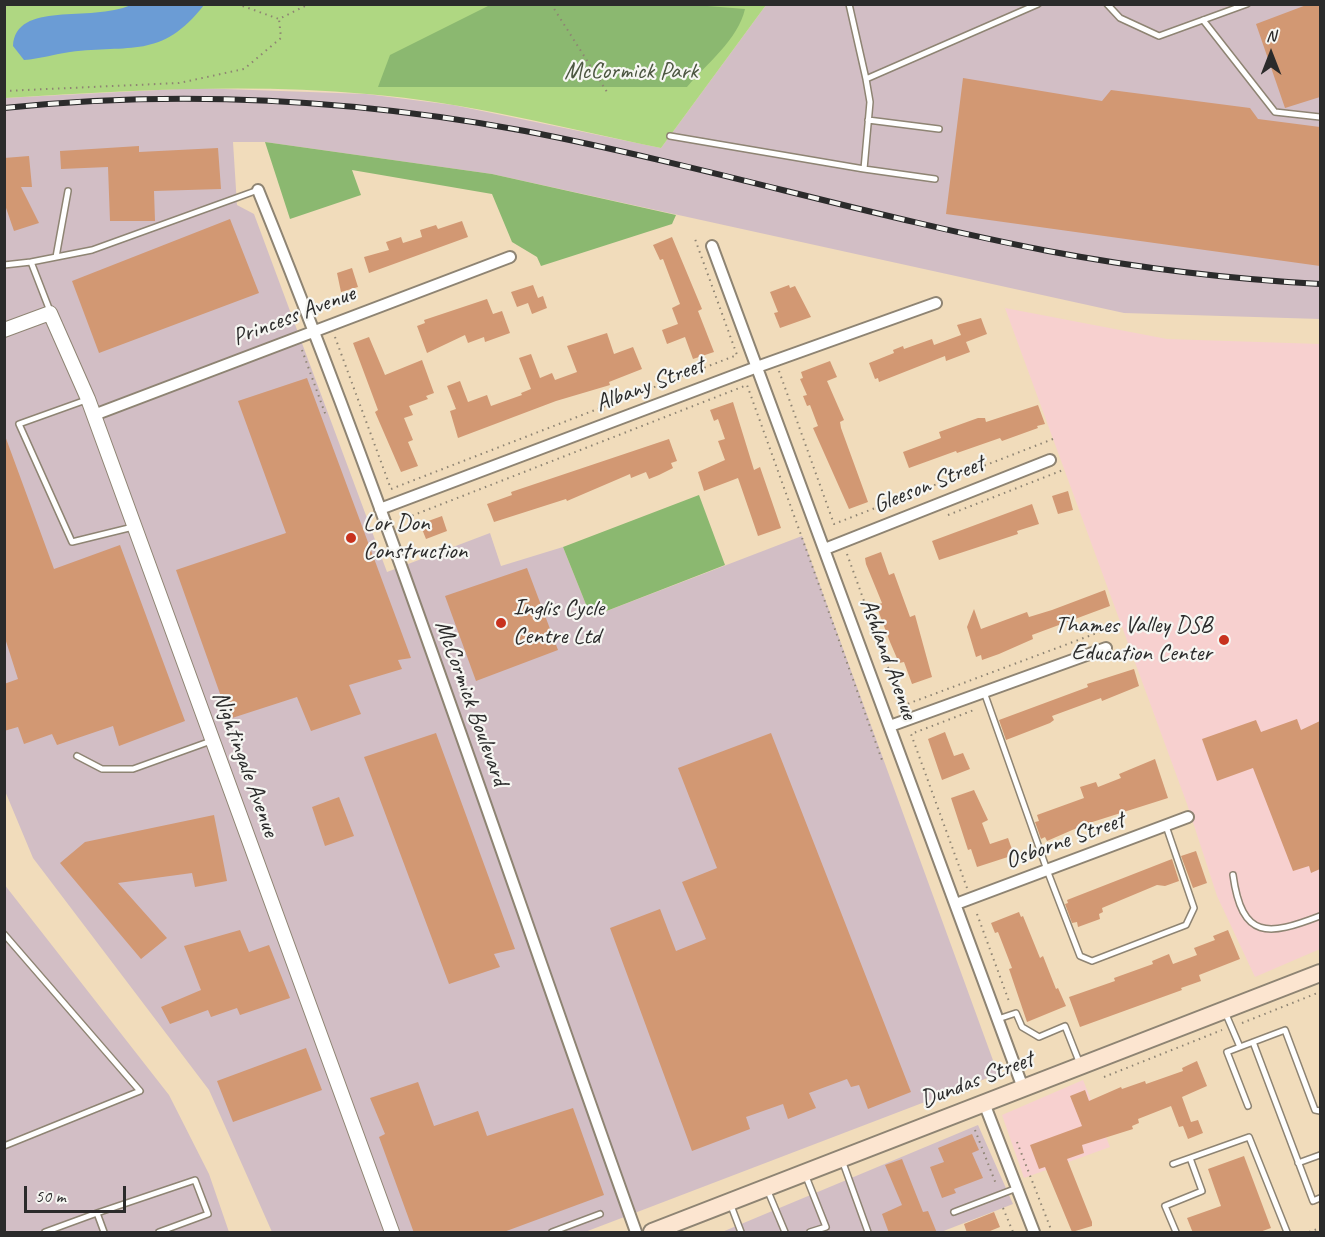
<!DOCTYPE html>
<style>
body{margin:0}
#map{position:relative;width:1325px;height:1237px;overflow:hidden;background:#f1dcbb;font-family:Caveat,sans-serif}
canvas{display:block}
.frame{position:absolute;inset:0;border:6px solid #2b2b2b;pointer-events:none}
.north{position:absolute;left:1241px;top:24px;width:60px;height:60px;-webkit-text-stroke:4px #f6f6f2;paint-order:stroke;rotate:0deg;font-size:16px;font-weight:700;line-height:24px;text-align:center;color:#2b2b2b}
.north::after{content:'';display:block;margin:auto;width:21px;height:27px;background:#2b2b2b;clip-path:polygon(50% 0,100% 100%,50% 72%,0 100%)}
.scale{position:absolute;left:24px;top:1186px;width:102px;height:27px;box-sizing:border-box;border:3px solid #2b2b2b;border-top:0;padding-left:8px;font-size:18px;line-height:21px;white-space:nowrap;color:#2b2b2b;-webkit-text-stroke:4px #f6f6f2;paint-order:stroke}
</style>
<div id="map">
<canvas width="1325" height="1237"></canvas>
<div class="frame"></div>
<div class="north">N</div>
<div class="scale">50 m</div>
</div>
<script>
const g = document.querySelector('canvas').getContext('2d');
g.lineJoin = 'round';
function fillPath(path, color) { g.fillStyle = color; g.fill(path, 'evenodd'); }
function trace(path, color, width, dash) { g.strokeStyle = color; g.lineWidth = width; g.lineCap = dash ? 'butt' : 'round'; g.setLineDash(dash || []); g.stroke(path); }
function write(font, color, halo, rows, align = 'center') {
  g.font = font + ' Caveat,sans-serif'; g.lineWidth = 4.5; g.setLineDash([]); g.textBaseline = 'middle'; g.strokeStyle = halo; g.fillStyle = color; for (const [text, x, y, turn = 0] of rows) {
    g.save(); g.translate(x, y); g.rotate((+turn || 0) * Math.PI / 180); g.textAlign = isNaN(turn) ? turn : align; if (halo) g.strokeText(text, 0, 0); g.fillText(text, 0, 0); g.restore();
  }
}
fillPath(new Path2D(`
 M1005,308l162,31 153,5v605l-65,28 -38,-81 -30,-92z
 M1083,1080l27,67 -86,31 -22,-63z`), '#f7d0cf');
fillPath(new Path2D(`
 M766,5h554v314l-196,-6 -632,-139 -227,-32h-32l4,63 17,9 133,358 103,-39 11,33 62,-19 28,70 211,-81 196,538 -413,158h-313l-63,-142 -176,-232 -28,-67 -1,-693 192,-10 170,6 87,11 208,43z
 M4,884l165,211 40,79 20,58h-224z
 M978,1125l35,79 -72,28h-219z`), '#d2bec5');
fillPath(new Path2D(`
 M5,5h761l-105,143c-98,-20 -195,-46 -294,-54 -121,-11 -242,-3 -362,4z`), '#afd782');
fillPath(new Path2D(`
 M695,5l50,4c-7,31 -39,55 -58,78h-309l12,-32 100,-50z
 M265,142l227,32 184,41 -4,9 -131,42 -4,-9 -25,-15 -20,-48 -140,-24 9,25 -71,24z
 M699,495l26,70 -134,52 -28,-70z`), '#8bb870');
fillPath(new Path2D(`
 M131,5h73c-43,55 -74,39 -134,47 -16,2 -30,7 -46,8l-11,-14c3,-46 77,-23 118,-41z`), '#6b9cd5');
fillPath(new Path2D(`
 M1309,4h11v93l-35,11 -29,-84z
 M963,78l139,23 9,-11 139,18 8,11 62,8v139l-374,-52z
 M139,146v6l79,-4 3,41 -67,2 1,30h-45l-2,-54 -47,2 -1,-18z
 M29,156l3,31h-11l18,36 -25,8 -10,-29v-44z
 M230,219l29,74 -160,60 -27,-72z
 M462,221l6,16 -99,36 -5,-16 25,-7 -3,-8 15,-5 2,6 19,-6 -2,-7 16,-5 2,4z
 M672,237l30,72 -4,2 16,41 -21,7 -8,-22 -18,7 -5,-14 16,-6 -6,-16 8,-4 -17,-45 -3,1 -7,-15z
 M352,268l6,19 -17,5 -4,-19z
 M533,285l5,13 5,-2 4,12 -15,6 -4,-11 -11,4 -6,-15z
 M789,285l1,3 5,-2 16,31 -31,11 -6,-15 4,-1 -8,-20z
 M487,299l6,15 9,-3 8,22 -25,9 -1,-5 -16,6 -3,-8 -38,18 -10,-27 8,-3 -1,-3z
 M981,318l6,16 -21,8 4,10 -24,9 -1,-5 -66,26 -1,-4 -3,1 -6,-16 25,-10 -1,-3 10,-4 1,3 28,-10 2,6 27,-10 -4,-10z
 M607,333l7,21 19,-7 9,22 -28,11 -5,2 1,3 -54,16 -98,37 -8,-27 6,-2 -9,-23 13,-5 8,21 19,-7 4,11 31,-11 -1,-2 10,-4 -12,-31 12,-4 9,24 12,-5 3,7 22,-8 -10,-26z
 M369,337l16,38 37,-15 12,33 -8,3 2,3 -19,7 4,9 -9,3 9,22 -5,2 10,24 -17,6 -26,-60 3,-2 -25,-67z
 M830,361l7,16 -10,4 17,39 -4,2 1,6 27,74 -19,7 -36,-81 5,-2 -8,-21 -3,1 -4,-10 4,-1 -7,-16 3,-1 -2,-6z
 M307,378l104,280 -13,2 4,9 -53,16 12,29 -50,17 -14,-34 -68,22 -53,-149 110,-37 -48,-132z
 M733,402l21,68 6,-3 21,61 -23,8 -20,-58 -34,13 -6,-19 27,-12 -7,-19 7,-2 -7,-20 -4,2 -4,-11z
 M1038,405l7,19 -8,2 1,2 -36,13 -2,-3 -43,15 -1,-2 -47,17 -6,-16 38,-14 -2,-6 39,-14h7l1,4z
 M4,433l50,136 66,-24 65,176 -66,25 -6,-20 -56,19 -5,-11 -28,10 -6,-17 -14,4v-47l14,-5 -14,-44z
 M669,439l8,22 -6,2 2,5 -14,7 -10,4 -3,-7 -15,6 -1,-4 -63,27 -1,-2 -72,23 -7,-18 25,-9 -1,-3z
 M1068,491l5,19 -15,4 -6,-18z
 M1032,504l7,20 -22,7 1,3 -79,26 -7,-19z
 M442,516l5,15 -21,8 -6,-15z
 M881,552l8,23 5,-2 16,44 5,-2 17,62 -20,7 -8,-22 -5,1 -9,-21 -14,-37 6,-2 -16,-39 -1,-6z
 M527,568l31,82 -82,31 -31,-85z
 M1105,590l5,16 -78,29 1,4 -34,15 -17,6 -1,-5 -5,2 -9,-30 7,-18 7,20 46,-17 2,5 23,-7z
 M1134,669l5,17 -37,15 -1,-3 -49,18 2,4 -4,3 -44,17 -7,-20 89,-33 -1,-3z
 M1297,719l4,11 19,-9v148l-9,4 -2,-7 -16,5 -40,-103 -36,13 -15,-42 54,-19 5,12z
 M945,732l9,24 9,-3 7,16 -28,11 -14,-41z
 M436,733l79,216 -21,5 6,13 -51,17 -85,-227z
 M771,733l140,359 -43,17 -9,-24 -8,2 -4,-8 -38,14 7,15 -28,11 -5,-15 -37,13 4,12 -58,22 -82,-223 50,-19 16,42 30,-12 -24,-57 35,-14 -39,-100z
 M1155,759l13,39 -82,26 -39,17 -2,-4 -4,2 -6,-17 4,-1 -2,-6 47,-17 -4,-11 16,-5 2,5 23,-9 -2,-4z
 M974,790l14,30 -6,3 8,21 18,-6 6,17 -37,12 -6,-18 -3,1 -17,-52z
 M339,797l15,39 -29,10 -13,-39z
 M214,815l13,66 -32,6 -3,-14 -74,10 49,55 -26,21 -81,-96 25,-21z
 M1196,851l11,32 -14,5 -12,-32z
 M1172,859l7,22 -14,5 -8,-1 -55,23 1,4 -4,2 1,5 -22,8 -1,-5 -5,1 -7,-19 3,-1 -1,-3z
 M1019,912l2,5 2,-1 17,42 3,-2 13,33 2,-1 8,18 -39,16 -18,-53 3,-1 -14,-36 -3,1 -4,-10z
 M240,930l9,22 20,-7 21,53 -50,17 -3,-7 -26,9 -3,-7 -38,14 -9,-17 40,-17 -17,-44z
 M1228,930l12,29 -41,16 2,6 -20,7 1,2 -102,37 -11,-30 46,-16 -1,-3 39,-14 -1,-3 17,-7 4,10 24,-9 -3,-7 21,-8 -2,-4z
 M306,1048l16,42 -89,32 -16,-41z
 M1197,1061l10,25 -25,11 9,25 7,-2 5,13 -15,6 -5,-13 -4,1 -8,-21 -33,13 1,4 -7,3 1,3 -51,16 2,8 -17,6 25,63v4l-20,6 -27,-65 -6,2 -9,-24 52,-19 -12,-30 15,-6 4,11 32,-14 1,2 23,-8 1,3 37,-13 -1,-3z
 M418,1082l16,44 44,-15 9,25 86,-28 31,87 -103,38h-87l-35,-96 6,-3 -15,-36z
 M972,1134l7,16 -7,3 11,25 -29,11 2,4 -14,5 -12,-31 14,-5 -6,-14z
 M1244,1156l27,72 -14,5h-64l-6,-15 34,-12 -13,-37z
 M902,1159l21,53 5,-1 9,22h-48l-7,-19 20,-9 -17,-40z
 M994,1212l6,15 -15,6h-18l-3,-9z`), '#d29873');
const service = new Path2D(`
 M849,4l17,75 172,-75
 M1107,4l13,14 39,18 88,-32
 M1203,20l72,92 45,5
 M868,120l71,9
 M670,136l194,33 6,-67 -4,-23
 M864,169l71,10
 M56,257l12,-66
 M4,265l27,-3
 M50,311l-19,-49 61,-12 166,-60
 M86,400l-67,24 53,118 61,-15
 M984,692l63,178 33,86 12,5 94,-36 8,-17 -28,-82
 M77,756l25,13h31l78,-28
 M1233,875c9,65 35,61 87,41
 M4,934l136,157 -136,55
 M1225,1012l15,35 -13,5 21,54
 M998,1019l18,-6 6,14 17,10 26,-11 15,38
 M1253,1042l60,159 7,-3
 M1240,1047l45,-17 30,80 5,1
 M842,1160l26,72
 M1298,1163l22,-8
 M1173,1164l17,-6
 M805,1174l21,53 -16,5
 M767,1189l18,43
 M730,1203l11,29
 M954,1212l63,-24
 M97,1213l98,-33 13,34 -49,18
 M45,1232l52,-19 7,19
 M552,1232l48,-18
 M1176,1232l-11,-26 37,-15 -12,-33 59,-21 38,95`);
const minor = new Path2D(`
 M258,190c139,343 253,695 378,1042
 M712,246l311,842
 M94,415l416,-158
 M380,509l377,-142 179,-64
 M825,549l225,-89
 M890,726l216,-78
 M956,904l232,-87
 M984,1103l50,129`);
const tertiary = new Path2D(`
 M4,330l46,-17 38,86 304,833`);
const secondary = new Path2D(`
 M652,1232l668,-259`);
trace(service, '#8e8473', 8);
trace(minor, '#8e8473', 14);
trace(tertiary, '#8e8473', 16);
trace(secondary, '#8e8473', 20);
trace(new Path2D(`
 M237,4l42,15 30,-15
 M551,4l56,88
 M4,91l175,-8 65,-14 37,-31 -2,-19
 M335,337l56,152 346,-134 -42,-116
 M302,350l24,66
 M779,371l55,153 219,-85
 M948,515l115,-45
 M401,520l346,-135 135,375
 M847,554l55,152 219,-82
 M1117,655l11,-4
 M967,888l-56,-154 63,-24
 M977,914l33,90
 M1242,1023l78,-31
 M1104,1077l118,-47
 M975,1130l21,54
 M1017,1142l35,90
 M1003,1208l10,24
 M1309,1232l11,-4`), '#8e8473', 2, [1.5, 4.5]);
trace(service, '#fff', 5);
trace(minor, '#fff', 10);
trace(tertiary, '#fff', 14);
trace(secondary, '#fce5d0', 16);
const rail = new Path2D(`
 M4,108c174,-18 350,-9 521,23 176,34 347,86 523,120 90,17 181,28 272,33`);
trace(rail, '#2b2b2b', 6);
trace(rail, '#f6f6f2', 4, [11]);
for (const [x, y, r, color] of [
 [351,538,6,"#c8321e"],
 [501,623,6,"#c8321e"],
 [1224,640,6,"#c8321e"]
]) { const dot = new Path2D(); dot.arc(x, y, r, 0, 2 * Math.PI); g.fillStyle = color; g.fill(dot); trace(dot, '#f6f6f2', 2); }
write('24px', '#4c5641', '#f6f6f2', [
 ["McCormick Park",631,72]
]);
write('24px', '#2b2b2b', '#f6f6f2', [
 ["Princess Avenue",294,316,-21],
 ["Albany Street",650,385,-21],
 ["Gleeson Street",929,485,-22],
 ["Ashland Avenue",888,659,70],
 ["McCormick Boulevard",471,703,70],
 ["Nightingale Avenue",245,764,70],
 ["Osborne Street",1065,841,-20],
 ["Dundas Street",977,1080,-21]
]);
write('24px', '#2b2b2b', '#f6f6f2', [
 ["Lor Don",363,524],
 ["Construction",363,552],
 ["Inglis Cycle",513,609],
 ["Centre Ltd",513,637],
 ["Thames Valley DSB",1212,626,"right"],
 ["Education Center",1212,654,"right"]
], 'left');
</script>
